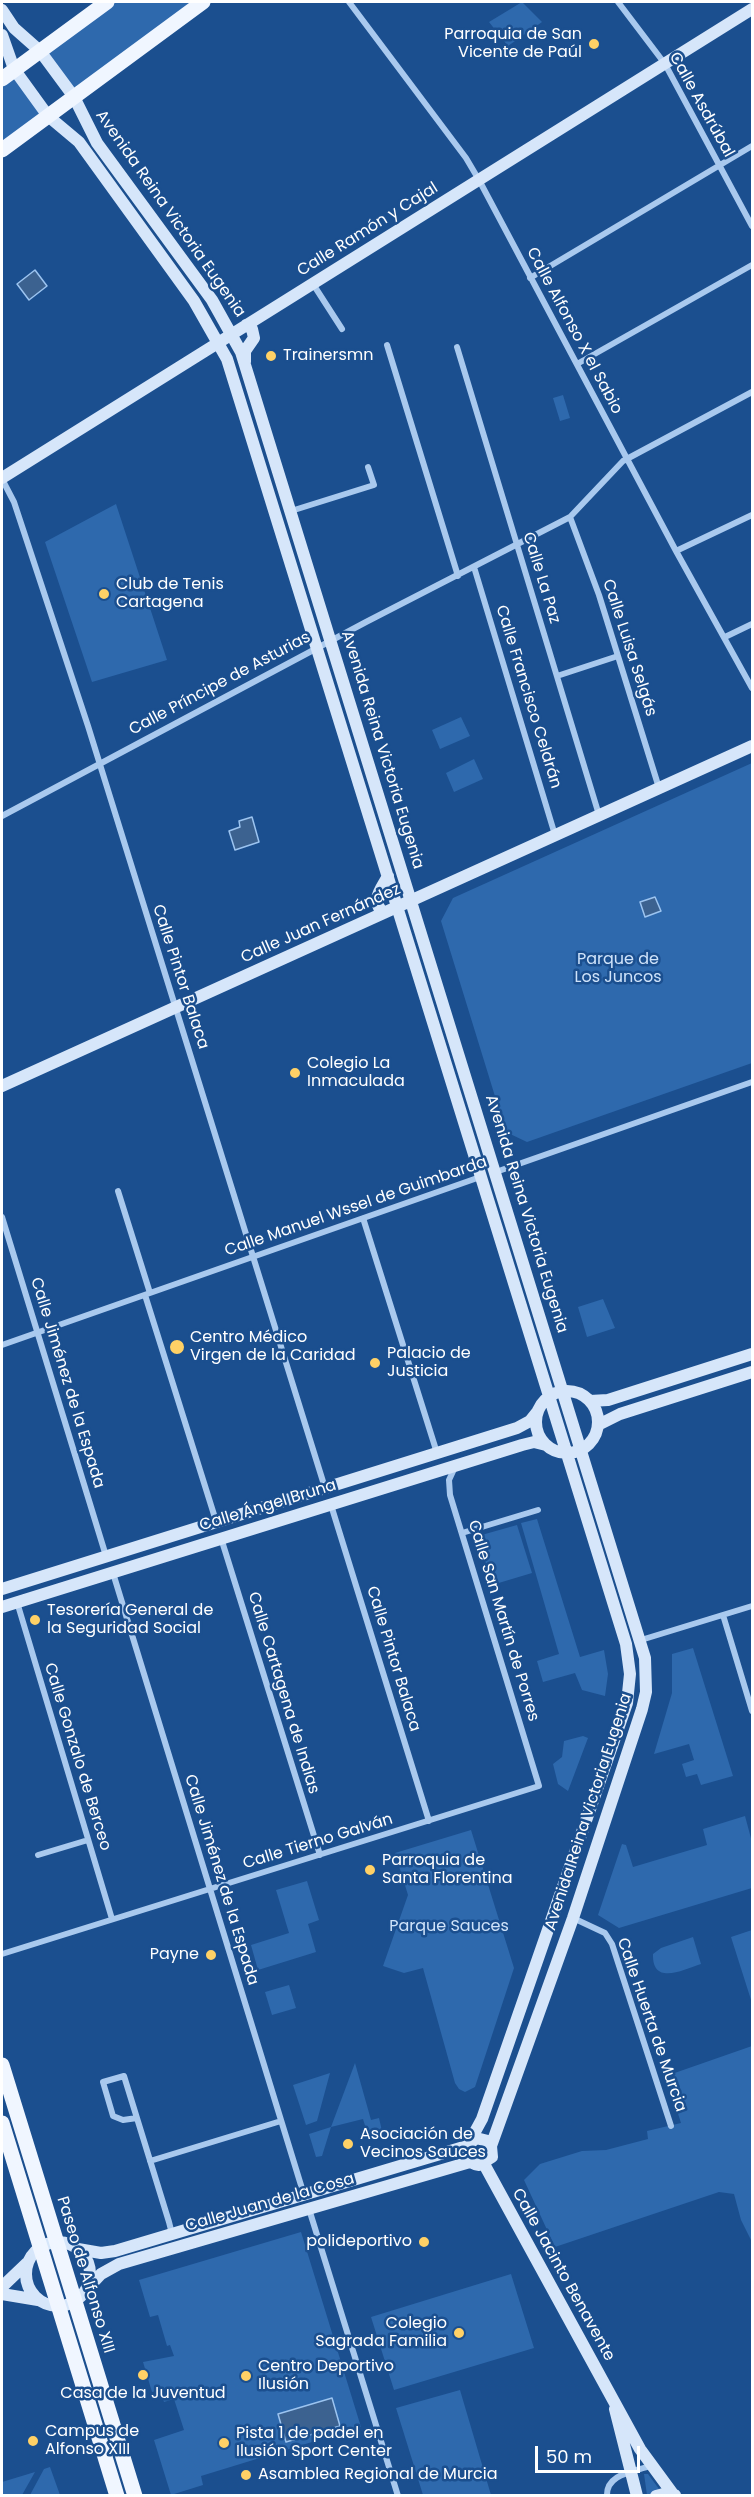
<!DOCTYPE html>
<meta charset="utf-8">
<style>
body{margin:0}
#map{position:relative;width:754px;height:2497px;overflow:hidden;background:#1b4f8f;font-family:Poppins,sans-serif}
canvas{display:block}
.frame{position:absolute;inset:0;border:3px solid #fff;pointer-events:none}
.scale{position:absolute;left:535px;top:2446px;width:105px;height:27px;box-sizing:border-box;border:3px solid #fff;border-top:0;padding-left:8px;font-size:18px;line-height:21px;white-space:nowrap;color:#fff;-webkit-text-stroke:4px #1b4f8f;paint-order:stroke}
</style>
<div id="map">
<canvas width="754" height="2497"></canvas>
<div class="frame"></div>
<div class="scale">50 m</div>
</div>
<script>
const g = document.querySelector('canvas').getContext('2d');
g.lineJoin = 'round';
function fillPath(path, color) { g.fillStyle = color; g.fill(path, 'evenodd'); }
function trace(path, color, width, dash) { g.strokeStyle = color; g.lineWidth = width; g.lineCap = dash ? 'butt' : 'round'; g.setLineDash(dash || []); g.stroke(path); }
function write(font, color, halo, rows, align = 'center') {
  g.font = font + ' Poppins,sans-serif'; g.lineWidth = 5; g.setLineDash([]); g.textBaseline = 'middle'; g.strokeStyle = halo; g.fillStyle = color; for (const [text, x, y, turn = 0] of rows) {
    g.save(); g.translate(x, y); g.rotate((+turn || 0) * Math.PI / 180); g.textAlign = isNaN(turn) ? turn : align; if (halo) g.strokeText(text, 0, 0); g.fillText(text, 0, 0); g.restore();
  }
}
fillPath(new Path2D(`
 M107,2h96l-129,95 -34,-46z
 M522,2l20,20 -34,24 -19,-24z
 M14,69l34,47 -46,34v-71z
 M563,395l7,23 -10,3 -7,-23z
 M116,504l51,156 -75,22 -47,-140z
 M461,717l9,19 -30,13 -8,-19z
 M474,759l9,20 -29,13 -8,-19z
 M752,763v300l-225,79 -21,-10 -65,-211 12,-23z
 M603,1299l12,29 -28,9 -9,-30z
 M537,1519l43,138 24,-7 4,24 -3,22 -23,-6 -7,-17 -32,9 -6,-21 22,-7 -38,-131z
 M517,1525l15,48 -40,12 -14,-49z
 M693,1648l40,128 -32,9 -4,-11 -11,3 -4,-13 12,-4 -5,-16 -35,10 18,-61v-39z
 M583,1736l5,2 -20,53 -10,-7 -5,-20 9,-7 2,-16z
 M745,1816l7,26v46l-133,40 -21,-13 24,-71 4,1 7,22 74,-22 -4,-16z
 M471,1830l43,138 -39,119 -10,5 -6,-3 -4,-6 -32,-115 -19,5 -21,-7 25,-71 -13,-42z
 M307,1881l12,39 -11,4 8,28 -58,18 -7,-25 38,-12 -13,-43z
 M752,1930v73l-21,-66z
 M693,1937l8,27c-18,6 -49,22 -48,-10l8,-6z
 M289,1985l7,23 -24,7 -7,-23z
 M752,2046v196l-11,-22 -7,-26 -15,-2 -164,55 -31,-67 16,-16 42,-13 24,-1 42,-11 -1,-8 34,-8 -15,-47z
 M355,2063l16,57 8,-2 3,13 -14,4 -5,-16 -32,8 -9,29 -6,1 -7,-23 22,-7z
 M330,2073l-13,48 -11,4 -13,-40z
 M301,2232l60,195 -160,49 2,9 -32,10 -17,-55 30,-10 -10,-31 -10,3 -4,-12 -8,2 -9,-30 31,-6 -4,-11 -3,1 -9,-31 -8,2 -11,-37z
 M511,2274l23,74 -140,42 -23,-73z
 M460,2390l31,105h-68l-27,-87z
 M50,2467l10,28h-30l14,-26z
 M35,2472l-13,23h-20v-13z
 M644,2474h4l11,15 -6,6h-6z`), '#2e69ad');
const water = new Path2D(`
 M35,270l12,16 -18,14 -12,-16z
 M252,817l7,25 -24,8 -6,-19 11,-4 -1,-6z
 M655,897l6,14 -16,6 -5,-15z
 M332,2398l8,28 -54,16 -8,-28z`);
fillPath(water, '#3c6290');
trace(water, '#9cc4f0', 1.5);
trace(new Path2D(`
 M349,2l117,156 13,22 197,371 76,137
 M618,2l47,62 87,162
 M530,278l222,-132
 M313,284l29,45
 M387,345l71,231
 M457,347l142,468
 M577,364l175,-99
 M2,479l12,23 74,224 237,762
 M291,511l83,-26 -6,-18
 M570,517l29,78 60,193
 M676,551l76,-36
 M474,567l81,268
 M725,637l27,-13
 M557,676l61,-20
 M2,816l364,-194 204,-105 53,-56 129,-69
 M493,1173l259,-91
 M118,1191l32,102
 M2,1217l104,339
 M363,1218l74,235
 M145,1295l71,226
 M2,1345l481,-169
 M331,1505l98,316
 M462,1533l76,-23
 M221,1538l99,317
 M113,1573l191,622
 M17,1602l95,317
 M723,1615l29,96
 M641,1640l111,-34
 M38,1855l50,-15
 M573,1918l32,15 7,11 59,182
 M2,1954l537,-168 -89,-291 -1,-15 6,-13
 M137,2118l-14,2 -10,-4 -10,-34 21,-6 45,146 3,12
 M150,2161l131,-40
 M309,2209l89,287
 M607,2496c-1,-22 26,-24 43,-30`), '#a9c9ee', 6);
trace(new Path2D(`
 M2,10l12,18 26,23 34,46 23,46 115,157 29,52 404,1306 1,34 -4,17 -69,209 -82,228 1,11 -13,8c-10,-1 -14,-9 -12,-19l9,-8 12,3 3,5
 M2,35l12,34 34,47 31,26 115,159 33,58 399,1285 4,30 -3,29 -145,416 -12,22
 M245,362v-11l9,-13 -2,-9 -6,-4
 M2,478l750,-469
 M384,913c-15,-12 -2,-25 4,-37
 M2,1086l750,-340
 M536 1422a31 31 0 1 1 62 0a31 31 0 1 1-62 0Z
 M590,1401l18,-1 144,-46
 M598,1425l22,-11 132,-42
 M2,1589l515,-161 13,-7 8,-10
 M2,1607l520,-162 12,-3 12,3
 M484,2164l156,285 33,45
 M26 2274a32 32 0 1 1 64 0a32 32 0 1 1-64 0Z
 M78,2249l23,4 14,-2 352,-105
 M2,2287l25,-24
 M86,2290l15,-16 18,-10 351,-102
 M2,2294l36,6
 M615,2409l22,87
 M656,2496l11,-3 8,2`), '#d6e6fa', 12);
trace(new Path2D(`
 M2,79l105,-77
 M2,150l201,-148
 M2,2065l133,431
 M2,2123l115,373`), '#f0f6ff', 15);
for (const [x, y, r, color] of [
 [594,44,6,"#ffd166"],
 [271,356,6,"#ffd166"],
 [104,594,6,"#ffd166"],
 [295,1073,6,"#ffd166"],
 [177,1347,8,"#ffd166"],
 [375,1363,6,"#ffd166"],
 [35,1620,6,"#ffd166"],
 [370,1870,6,"#ffd166"],
 [211,1955,6,"#ffd166"],
 [348,2144,6,"#ffd166"],
 [424,2242,6,"#ffd166"],
 [459,2333,6,"#ffd166"],
 [143,2375,6,"#ffd166"],
 [246,2376,6,"#ffd166"],
 [33,2441,6,"#ffd166"],
 [224,2443,6,"#ffd166"],
 [246,2475,6,"#ffd166"]
]) { const dot = new Path2D(); dot.arc(x, y, r, 0, 2 * Math.PI); g.fillStyle = color; g.fill(dot); trace(dot, '#1b4f8f', 2); }
write('16px', '#fff', '#1b4f8f', [
 ["Parroquia de San",582,35,"right"],
 ["Vicente de Paúl",582,53,"right"],
 ["Trainersmn",283,356],
 ["Club de Tenis",116,585],
 ["Cartagena",116,603],
 ["Colegio La",307,1064],
 ["Inmaculada",307,1082],
 ["Centro Médico",190,1338],
 ["Virgen de la Caridad",190,1356],
 ["Palacio de",387,1354],
 ["Justicia",387,1372],
 ["Tesorería General de",47,1611],
 ["la Seguridad Social",47,1629],
 ["Parroquia de",382,1861],
 ["Santa Florentina",382,1879],
 ["Payne",199,1955,"right"],
 ["Asociación de",360,2135],
 ["Vecinos Sauces",360,2153],
 ["polideportivo",412,2242,"right"],
 ["Colegio",447,2324,"right"],
 ["Sagrada Familia",447,2342,"right"],
 ["Centro Deportivo",258,2367],
 ["Ilusión",258,2385],
 ["Casa de la Juventud",143,2394,"center"],
 ["Campus de",45,2432],
 ["Alfonso XIII",45,2450],
 ["Pista 1 de padel en",236,2434],
 ["Ilusión Sport Center",236,2452],
 ["Asamblea Regional de Murcia",258,2475]
], 'left');
write('16px', '#fff', '#1b4f8f', [
 ["Calle Asdrúbal",701,105,61],
 ["Avenida Reina Victoria Eugenia",170,214,55],
 ["Calle Ramón y Cajal",368,230,-32],
 ["Calle Alfonso X el Sabio",574,331,62],
 ["Calle La Paz",541,578,73],
 ["Calle Luisa Selgás",629,648,72],
 ["Calle Príncipe de Asturias",220,684,-28],
 ["Calle Francisco Celdrán",528,697,73],
 ["Avenida Reina Victoria Eugenia",382,750,73],
 ["Calle Juan Fernández",321,924,-24],
 ["Calle Pintor Balaca",180,977,72],
 ["Calle Manuel Wssel de Guimbarda",356,1207,-19],
 ["Avenida Reina Victoria Eugenia",526,1214,73],
 ["Calle Jiménez de la Espada",67,1383,73],
 ["Calle Ángel Bruna",268,1506,-17],
 ["Calle San Martín de Porres",503,1621,73],
 ["Calle Pintor Balaca",393,1659,73],
 ["Calle Cartagena de Indias",283,1693,73],
 ["Calle Gonzalo de Berceo",77,1757,73],
 ["Avenida Reina Victoria Eugenia",589,1812,-72],
 ["Calle Tierno Galván",318,1842,-17],
 ["Calle Jiménez de la Espada",221,1880,73],
 ["Calle Huerta de Murcia",651,2025,71],
 ["Calle Juan de la Cosa",270,2203,-16],
 ["Paseo de Alfonso XIII",85,2275,73],
 ["Calle Jacinto Benavente",563,2275,61]
]);
write('16px', '#cfe3fa', '#1b4f8f', [
 ["Parque de",618,960],
 ["Los Juncos",618,978],
 ["Parque Sauces",449,1927]
]);
</script>
